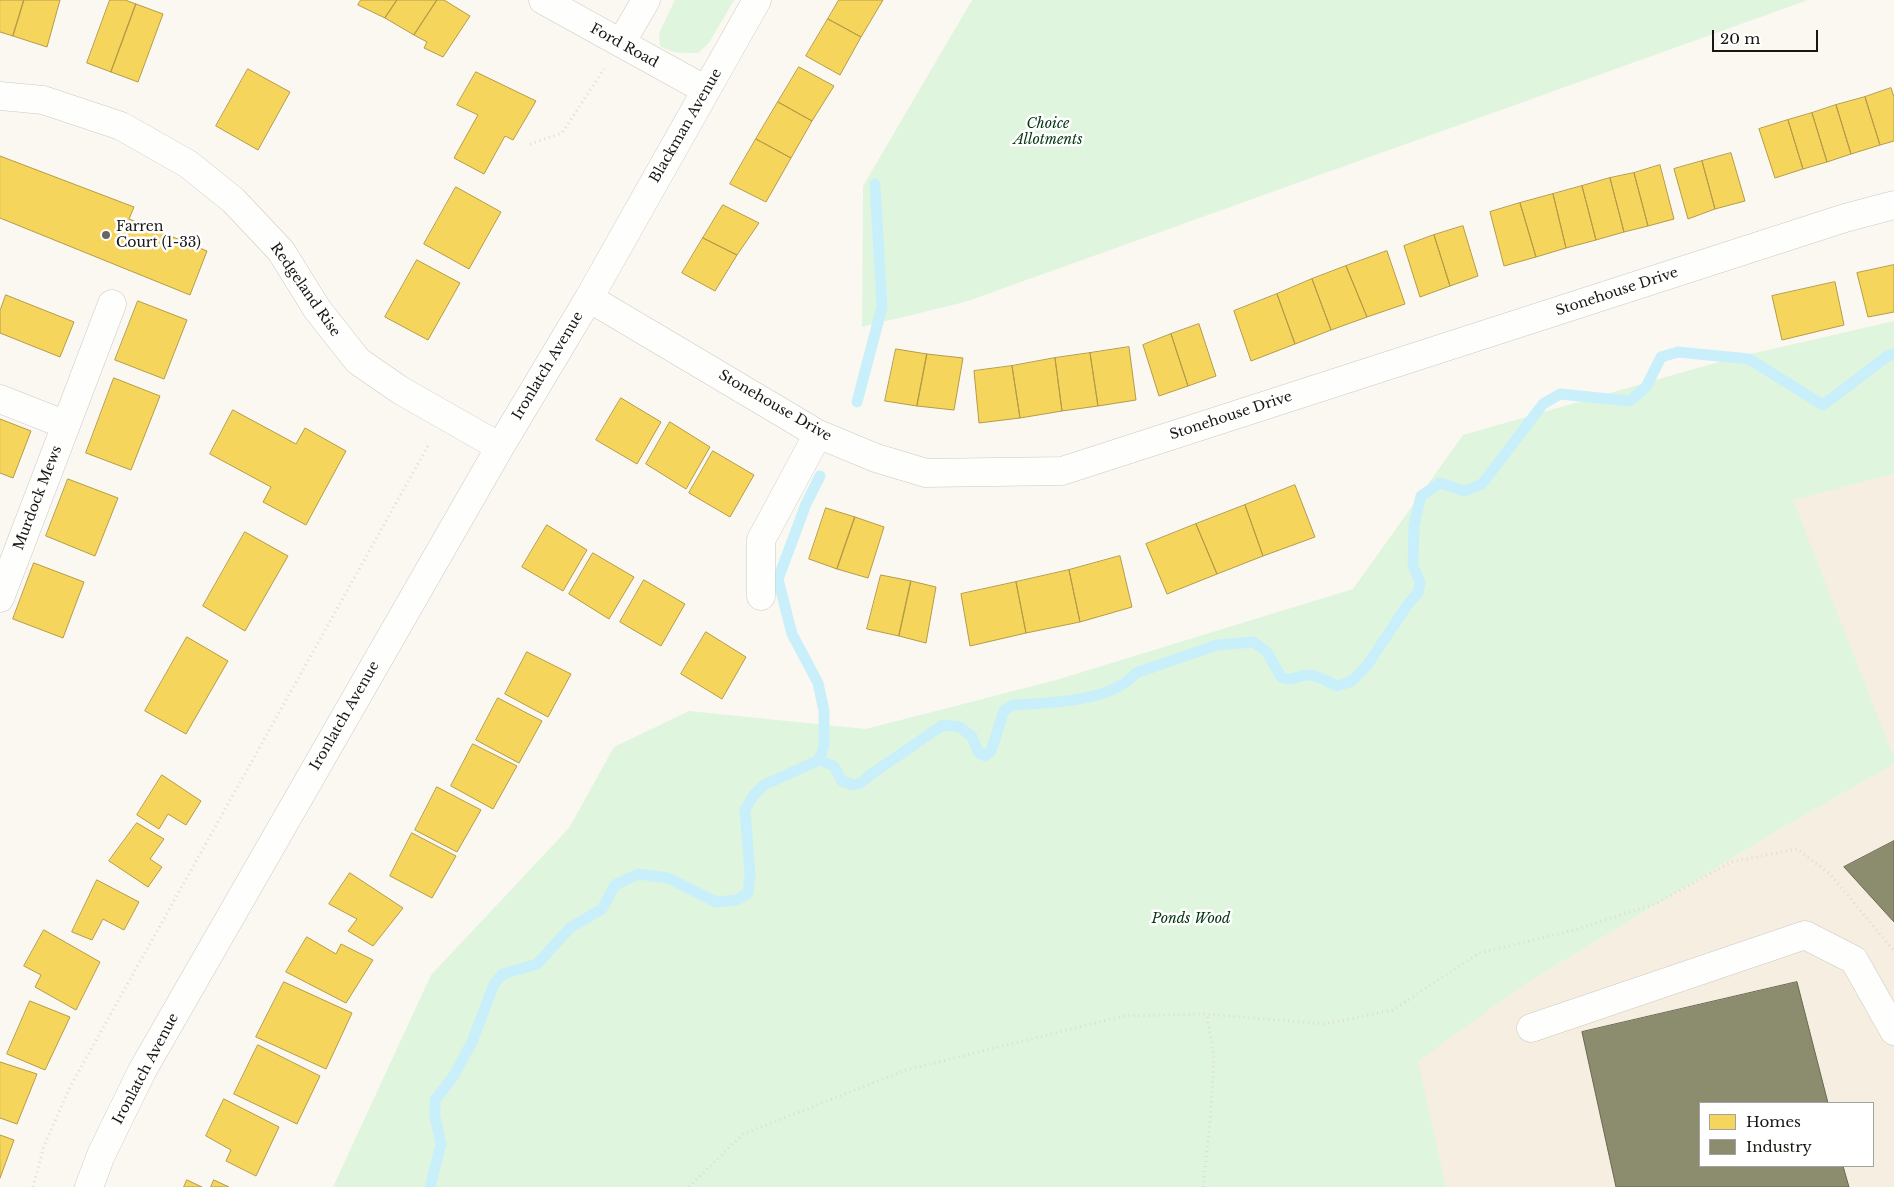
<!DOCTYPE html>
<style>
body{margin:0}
#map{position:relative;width:1894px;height:1187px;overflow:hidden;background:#fbf8f2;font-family:"Libre Baskerville",serif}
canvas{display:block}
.legend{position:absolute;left:1699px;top:1102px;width:175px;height:65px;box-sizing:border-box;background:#fff;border:1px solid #a3a2a0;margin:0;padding:6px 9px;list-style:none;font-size:15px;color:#191712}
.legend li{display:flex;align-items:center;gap:10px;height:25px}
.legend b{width:25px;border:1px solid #a3a2a0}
.scale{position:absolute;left:1712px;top:30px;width:106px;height:22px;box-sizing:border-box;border:2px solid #191712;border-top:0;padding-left:6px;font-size:15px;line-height:18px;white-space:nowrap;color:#191712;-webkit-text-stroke:4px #fff;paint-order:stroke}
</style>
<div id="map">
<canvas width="1894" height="1187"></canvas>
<ul class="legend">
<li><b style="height:14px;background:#f6d55c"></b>Homes</li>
<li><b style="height:14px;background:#8c8c6e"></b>Industry</li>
</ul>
<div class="scale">20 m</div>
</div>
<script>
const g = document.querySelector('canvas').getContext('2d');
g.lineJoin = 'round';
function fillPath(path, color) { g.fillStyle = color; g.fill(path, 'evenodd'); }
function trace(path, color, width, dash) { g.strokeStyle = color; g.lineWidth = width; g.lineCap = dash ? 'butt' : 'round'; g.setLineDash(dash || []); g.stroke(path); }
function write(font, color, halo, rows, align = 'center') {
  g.font = font + ' "Libre Baskerville",serif'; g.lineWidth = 5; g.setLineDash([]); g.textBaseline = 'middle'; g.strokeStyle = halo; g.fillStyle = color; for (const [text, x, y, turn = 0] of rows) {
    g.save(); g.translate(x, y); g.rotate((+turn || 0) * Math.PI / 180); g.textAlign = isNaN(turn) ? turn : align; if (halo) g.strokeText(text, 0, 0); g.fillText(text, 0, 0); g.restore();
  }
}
fillPath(new Path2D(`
 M1894,474v285l-102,-260z
 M1894,764v423h-448l-29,-126 110,-78 250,-152zM1700,1103h173v63h-173z`), '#f6eee0');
fillPath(new Path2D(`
 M675,0h59l-25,43 -11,10c-15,0 -24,1 -38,-7l-1,-13z
 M972,0h836l-843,302 -103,25 1,-141z
 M1894,321v153l-101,26 101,258v6l-117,67 -250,152 -109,78 28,126h-1113l98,-212 138,-147 45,-81 75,-36 177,18 190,-49 297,-91 110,-154 266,-76z`), '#e0f5dd');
const homes = new Path2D(`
 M0,0h24l-11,36 -13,-4z
 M24,0h36l-13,47 -34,-11z
 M110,0h15l11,4 -25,68 -24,-9z
 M361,0h36l-12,18 -27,-13z
 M397,0h40l-23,35 -29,-17z
 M437,0h7l26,16 -27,41 -19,-9 3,-6 -13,-7z
 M839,0h44l-22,37 -33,-18z
 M136,4l27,10 -25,68 -27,-10z
 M828,19l33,18 -21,38 -34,-19z
 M799,67l35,19 -22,35 -34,-19z
 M248,69l42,23 -32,58 -42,-24z
 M476,72l60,29 -23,39 -8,-4 -21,38 -30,-16 24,-43 -21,-10z
 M1891,88l3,9v44l-14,4 -15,-48z
 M1865,97l15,48 -29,9 -15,-49z
 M778,102l34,19 -21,37 -35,-19z
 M1836,105l15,49 -24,8 -15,-49z
 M1812,113l15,49 -24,7 -15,-49z
 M1788,120l15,49 -28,9 -16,-49z
 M756,139l35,19 -25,44 -36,-18z
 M1731,153l14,48 -30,8 -13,-48z
 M0,156l134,51 -5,12 78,32 -17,44 -190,-77z
 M1702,161l13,48 -27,10 -14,-50z
 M1660,165l14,54 -26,7 -14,-53z
 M1634,173l14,53 -24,6 -14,-54z
 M1610,178l14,54 -28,8 -14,-54z
 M1582,186l14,54 -30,8 -13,-54z
 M456,187l45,25 -32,57 -45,-25z
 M1553,194l13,54 -30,9 -16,-54z
 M1520,203l16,54 -32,9 -14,-54z
 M723,205l36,18 -22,32 -34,-17z
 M1463,226l15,50 -28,10 -16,-51z
 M1434,235l16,51 -30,11 -16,-51z
 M703,238l34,17 -22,36 -33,-18z
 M1387,251l18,53 -38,13 -21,-51z
 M417,260l43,23 -32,57 -43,-23z
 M1894,265v47l-26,5 -11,-44z
 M1346,266l21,51 -36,13 -19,-51z
 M1312,279l19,51 -36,14 -18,-50z
 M1835,282l9,43 -62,15 -10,-44z
 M1277,294l18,50 -44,17 -17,-50z
 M6,295l68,27 -14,35 -60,-24v-22z
 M138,301l49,19 -23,59 -49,-19z
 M1199,324l17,52 -28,10 -17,-52z
 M1171,334l17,52 -29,10 -16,-51z
 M1129,347l7,53 -38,6 -8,-53z
 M896,349l31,5 -10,52 -32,-5z
 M1090,353l8,53 -36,5 -7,-53z
 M927,354l36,4 -9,52 -37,-4z
 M1055,358l7,53 -42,7 -8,-52z
 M1012,366l8,52 -41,5 -5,-52z
 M114,378l46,18 -29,74 -45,-17z
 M621,398l40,24 -24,42 -41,-24z
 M233,410l63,34 9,-16 41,23 -40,74 -43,-23 8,-15 -61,-33z
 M0,419l31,12 -18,47 -13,-5z
 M670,422l40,25 -24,42 -40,-25z
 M713,451l41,24 -24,42 -41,-24z
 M68,479l50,19 -23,58 -49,-20z
 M1295,485l20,52 -52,19 -18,-51z
 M1245,505l18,51 -46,18 -21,-50z
 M826,508l29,9 -18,52 -28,-10z
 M855,517l29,10 -16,51 -31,-9z
 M1196,524l21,50 -50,20 -21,-50z
 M547,525l40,25 -24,41 -41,-24z
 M245,532l43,24 -43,75 -42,-25z
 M593,553l41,24 -25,42 -40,-25z
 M1120,556l12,51 -52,15 -11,-52z
 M34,563l50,19 -21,56 -50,-19z
 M1069,570l11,52 -54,11 -10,-51z
 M881,575l30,6 -12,55 -32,-7z
 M644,580l41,24 -24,42 -41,-24z
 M911,581l25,6 -10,56 -27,-7z
 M1016,582l10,51 -56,13 -9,-52z
 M706,632l40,25 -24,42 -41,-25z
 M187,637l41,24 -42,73 -41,-23z
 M527,652l44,22 -23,43 -43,-23z
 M498,698l44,23 -23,42 -43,-23z
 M473,744l44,22 -24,43 -42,-23z
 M162,775l39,26 -15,24 -18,-11 -9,15 -22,-14z
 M437,787l44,23 -24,42 -42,-22z
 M137,823l27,16 -14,20 12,8 -14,20 -39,-26z
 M412,833l44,23 -24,42 -42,-22z
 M350,873l53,35 -30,38 -25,-15 9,-12 -28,-15z
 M97,880l42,22 -15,28 -21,-11 -11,21 -20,-8z
 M44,930l56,32 -24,48 -41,-23 6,-12 -17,-9z
 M307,937l29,17 5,-10 32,16 -27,43 -60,-31z
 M284,982l68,31 -26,56 -70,-32z
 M30,1001l40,16 -25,53 -38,-16z
 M258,1045l62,31 -23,48 -63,-30z
 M0,1062l37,12 -20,50 -17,-6z
 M224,1099l55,28 -23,49 -30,-15 5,-11 -25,-14z
 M0,1135l14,5 -14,38z
 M187,1180l15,7h-18z
 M214,1180l15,7h-18z`);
fillPath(homes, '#f6d55c');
trace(homes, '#b49c46', 1);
const industry = new Path2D(`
 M1894,841v81l-50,-55z
 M1797,982l31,121h-128v63h143l6,21h-233l-34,-155z`);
fillPath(industry, '#8c8c6e');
trace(industry, '#6a6952', 1);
trace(new Path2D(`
 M857,402l25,-95 -7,-123
 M819,760l5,-14v-35l-6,-28 -26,-49 -14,-55 28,-75 14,-28
 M430,1187l11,-43 -6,-28v-16l18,-23 19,-35 22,-58 9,-10 34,-10 33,-36 32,-19 13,-24 23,-11 30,4 48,24 21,-2 11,-7 2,-19 -5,-64 8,-14 11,-11 55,-25 15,6 8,15 11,4 8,-2 9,-8 73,-50 17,2 12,10 6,15 7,4 6,-5 13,-40 9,-6c36,-2 99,-3 123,-32l81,-28 37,-3 13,10 14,25c14,6 16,-3 28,-2 10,1 19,7 28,11l15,-5 16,-17 40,-60 10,-11 2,-11 -7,-16 1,-41 7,-29 19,-13 25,8 17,-7 61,-80 17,-10 69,7 17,-14 15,-30 17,-5 71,7 74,46 66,-50h5`), '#c9f0fa', 11);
const minor = new Path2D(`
 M543,0l163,90
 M621,43l25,-43
 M0,96l43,4 78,26 67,38 45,36 48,51 36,58 41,52 42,29 100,57
 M589,298l229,136 58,24 50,15 136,-2 783,-253 49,-13
 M0,399l66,26 -66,173
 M66,425l46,-121
 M761,596v-56l57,-106
 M1531,1028l274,-93 49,25 40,71
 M89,1187l12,-32 41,-84 358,-624 89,-149 168,-298`);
trace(minor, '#ccc9c4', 29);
trace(new Path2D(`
 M530,144l32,-11 42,-64
 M33,1187l11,-41 26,-59 359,-643
 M689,1187l54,-53 163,-64 217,-54 84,-2 117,10 69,-14 86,-57 96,-23 82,-27 74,-41 66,-13 33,25 64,77
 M1203,1187l7,-65 4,-63 -7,-45`), '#dcdcda', 3, [1, 4]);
trace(minor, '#fefefd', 28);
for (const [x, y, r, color] of [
 [106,235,5,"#686660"]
]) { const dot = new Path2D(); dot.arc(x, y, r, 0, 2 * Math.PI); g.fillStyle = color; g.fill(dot); trace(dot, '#fff', 2); }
write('14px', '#191712', '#fff', [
 ["Ford Road",624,46,29],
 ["Blackman Avenue",686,126,-60],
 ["Redgeland Rise",305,290,55],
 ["Stonehouse Drive",1617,292,-18],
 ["Ironlatch Avenue",548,366,-59],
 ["Stonehouse Drive",775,406,30],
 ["Stonehouse Drive",1231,416,-18],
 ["Murdock Mews",38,498,-69],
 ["Ironlatch Avenue",345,716,-60],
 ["Ironlatch Avenue",146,1069,-62]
]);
write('italic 14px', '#053511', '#fff', [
 ["Choice",1048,124],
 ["Allotments",1048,140],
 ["Ponds Wood",1191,919]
]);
write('14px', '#191712', '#fff', [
 ["Farren",116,227],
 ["Court (1-33)",116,243]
], 'left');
</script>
